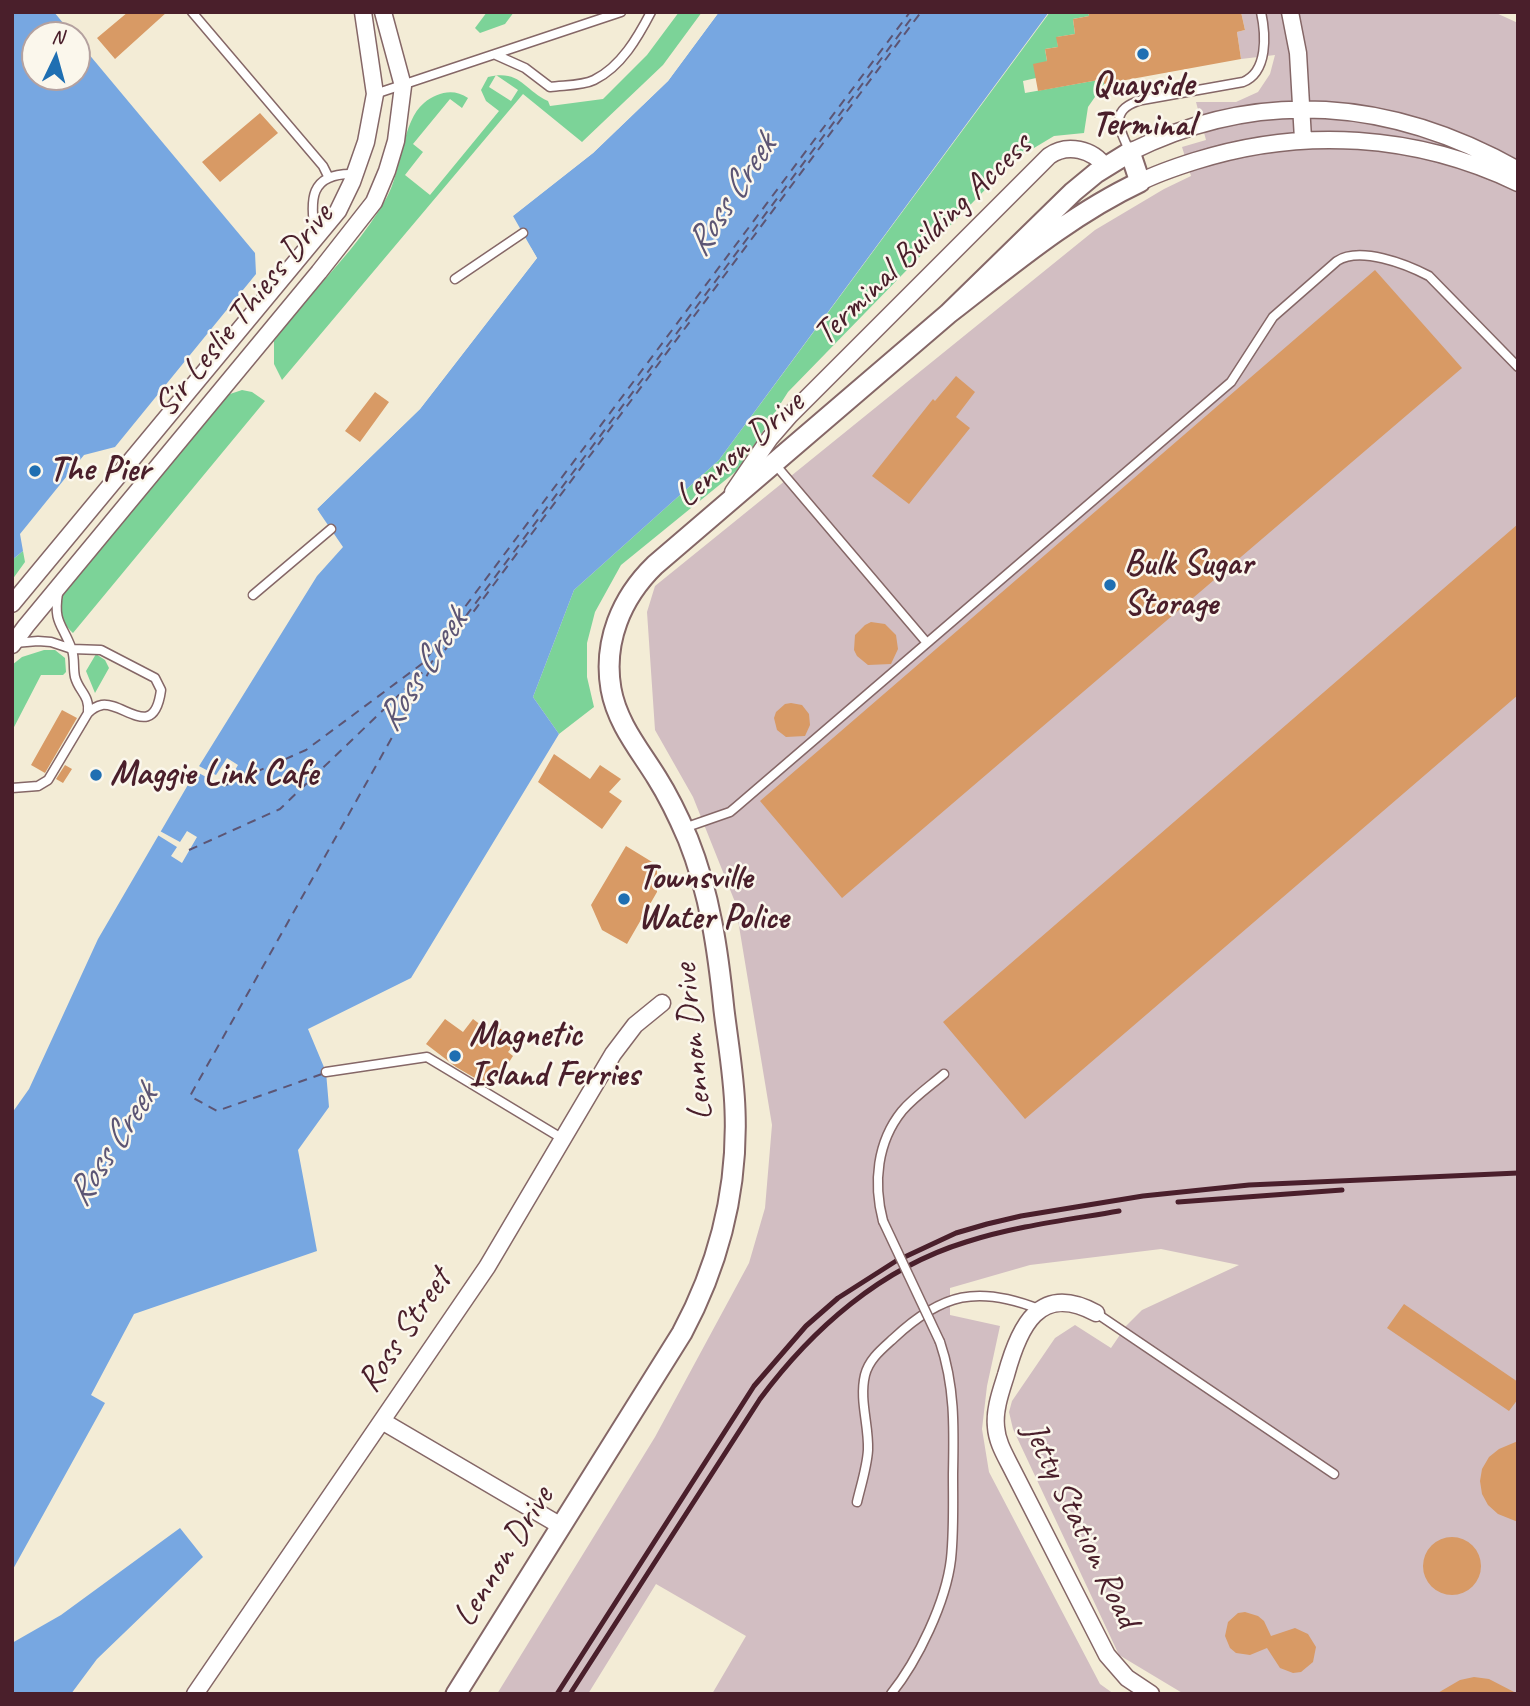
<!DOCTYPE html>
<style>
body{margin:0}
#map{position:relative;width:1530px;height:1706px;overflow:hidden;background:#f3ecd6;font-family:Caveat,sans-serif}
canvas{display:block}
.frame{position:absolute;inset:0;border:14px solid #4a1f2b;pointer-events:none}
.north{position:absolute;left:21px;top:21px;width:70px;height:70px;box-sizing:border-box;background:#fbf7ec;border:2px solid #b4a19f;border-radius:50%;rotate:5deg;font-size:19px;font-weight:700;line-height:28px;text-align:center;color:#4a1f2b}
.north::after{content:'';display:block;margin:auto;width:24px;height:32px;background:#1f6fb2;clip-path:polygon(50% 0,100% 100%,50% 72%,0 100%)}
</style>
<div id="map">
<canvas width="1530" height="1706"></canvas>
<div class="frame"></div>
<div class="north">N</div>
</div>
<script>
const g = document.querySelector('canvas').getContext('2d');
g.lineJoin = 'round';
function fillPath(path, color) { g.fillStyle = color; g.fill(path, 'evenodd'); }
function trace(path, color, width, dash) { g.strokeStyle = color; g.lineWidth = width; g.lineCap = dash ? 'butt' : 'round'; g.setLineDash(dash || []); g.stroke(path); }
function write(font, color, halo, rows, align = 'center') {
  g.font = font + ' Caveat,sans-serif'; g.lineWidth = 5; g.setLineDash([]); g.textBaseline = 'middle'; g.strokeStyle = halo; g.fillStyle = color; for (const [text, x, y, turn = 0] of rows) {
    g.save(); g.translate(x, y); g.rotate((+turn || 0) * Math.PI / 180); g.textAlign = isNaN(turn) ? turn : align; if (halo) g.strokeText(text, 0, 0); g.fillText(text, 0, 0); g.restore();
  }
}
fillPath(new Path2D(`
 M1241,12h253l24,11v1671h-334l-65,-39 -106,-226 -4,-17 3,-11 43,-63 20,-13 36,23 15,-22 16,-16 97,-45 -78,-16 -131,16 -80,23v27l50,11 -13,60 -5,43 7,43 111,212 14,10h-402l34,-58 -90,-52 -68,110h-91l158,-257 94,-174 16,-55 7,-83 -37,-223 -42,-105 -38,-67 -8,-118 8,-26 440,-356 69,-41 27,-13 -9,-29 24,-7 -10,-38h40l22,-10 12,-18 5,-19 -34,4 -4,-27 8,-2z`), '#d2bec2');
fillPath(new Path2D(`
 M487,12h27l-9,12 -25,9 -5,-5z
 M679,12h23l-39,53 -81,77 -59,-48 -241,286 -8,-16v-23c10,-15 22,-28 34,-42 28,-33 58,-64 79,-102 15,-27 15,-76 37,-94 13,-11 30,-15 44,-5l-6,10 -12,-9 -37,45 10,8 -18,23 25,20 69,-84 -13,-10 -5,-11 7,-13c32,-8 36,13 60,24l2,5 53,-7 44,-44zM496,75l22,15 -7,11 -22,-14z
 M1050,12h38l1,4 -16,3 2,15 -18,3 1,10 -13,2 2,12 -11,17 -13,3 2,12 79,-14v5l-16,23 -4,26 -30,3 -40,24 -226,232 -49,77 -118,96 -26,47 -8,31v34l7,30 -35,27 -26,-37 41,-107 145,-130z
 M242,390l10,2 13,9 -192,232c-13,-12 -15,-24 -10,-41l164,-197z
 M23,551l2,11 -13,18v-20z
 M44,650h11l10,8 1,14 -3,3h-22l-29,56v-66l10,-8z
 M96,654l9,6 4,8 -14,25 -9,-22z`), '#7cd398');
fillPath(new Path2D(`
 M12,12h42l19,23h-38v42h42v-37l178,213 1,21 -141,173 -31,8 -64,79 3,17 -11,9z
 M719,12h330l-330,448 -145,130 -41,107 26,37 -148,244 -103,51 18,43 3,35 -31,43 19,101 -183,63 -43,81 14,8 -93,168v-458l17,-24 69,-150 98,-168 121,-195 26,-29 -26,-38 103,-100 117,-151 -24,-42 80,-63 75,-72z
 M180,1528l23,29 -106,102 -26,35h-59v-51l49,-28z`), '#77a7e1');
fillPath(new Path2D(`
 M715,12h4l-51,69 -75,72 -83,65 1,-4 80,-64 75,-71z
 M531,248l6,10 -117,151 -103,100 2,3 -3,2 -2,-7 103,-100 116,-149 -5,-8z
 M227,758l11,7 -13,22 -32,-17 4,-5 19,10z
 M158,830l22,12 7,-11 10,6 -15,26 -11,-7 6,-9 -21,-13z`), '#f3ecd6');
trace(new Path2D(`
 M226,785l80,-35 117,-87 487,-651
 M189,850l91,-41 148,-142 488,-655
 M322,1074l-105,37 -27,-15 240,-426 491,-658`), '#5c5574', 2, [9, 7]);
fillPath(new Path2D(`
 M128,12h39l-52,47 -18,-21z
 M1088,12h153l4,18 -8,2 4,27 -137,25v-5l-66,12 -5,-27 14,-3 -2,-12 13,-2 -2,-10 19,-3 -2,-15 16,-3z
 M260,113l18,20 -58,49 -18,-20z
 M1375,270l87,98 -620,530 -82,-97z
 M956,376l19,16 -19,25 14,11 -61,76 -37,-28 61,-77 2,2z
 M375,392l14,10 -29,40 -15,-11z
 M1518,524v171l-493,424 -82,-97z
 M871,622l14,2 11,11 2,14 -7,15 -23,1 -11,-9 -3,-6 1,-15 10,-10z
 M791,703l11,2 7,9 1,11 -5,11 -19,1 -9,-7 -3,-12 2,-6 9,-8z
 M62,710l15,8 -32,55 -14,-8z
 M554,754l36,25 10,-14 21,14 -12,13 13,9 -20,28 -64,-47z
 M65,765l7,4 -9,14 -7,-4z
 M626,846l31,19v27l-30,52 -25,-14 -11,-25z
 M445,1019l18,13 10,-13 17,13 5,-7 22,16 -9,11 5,4 -21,32 -36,-21 -30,-23z
 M1404,1304l114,78v17l-9,12 -122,-83z
 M1518,1441v81l-20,-8 -10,-9 -6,-11 -2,-13 2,-12 7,-12 10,-8z
 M1423 1566a29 29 0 1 1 58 0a29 29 0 1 1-58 0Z
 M1245,1612l13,4 6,5 7,15 24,-8 13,6 8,13 -3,15 -12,10 -8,1 -13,-5 -13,-20 -17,7 -14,-2 -6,-5 -5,-12 3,-14 10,-9z
 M1474,1677l15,2 29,15h-82l24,-14z`), '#d89a65');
const service = new Path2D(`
 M192,12l131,154 5,10
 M496,55l29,13 25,19c13,-2 32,-1 44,-7 27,-13 44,-43 57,-68
 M375,94l246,-82
 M1130,152c-11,-24 -22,-43 12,-52l101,-18c25,-10 23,-47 18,-70
 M316,237c-7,-37 -7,-65 39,-63
 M455,279l68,-46
 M58,593c-5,31 5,31 14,57 3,9 1,18 3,27 4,15 15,18 13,36
 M253,595l78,-66
 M927,643l304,-261 42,-65 64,-56c23,-15 69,3 92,15l89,91
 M12,788l26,-2 10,-6 40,-67c4,-4 9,-7 14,-8 22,-3 52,37 59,-15l-6,-12 -54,-28 -29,-1 -21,-7 -13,-1 -23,2
 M684,828l46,-16 6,-5 191,-164 -153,-180
 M326,1072l101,-15 136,82
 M883,1221c-10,-38 -6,-79 19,-110 12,-14 28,-25 42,-37
 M1096,1313l238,161
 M857,1502c4,-17 10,-35 11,-52 1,-25 -9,-50 -3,-75 4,-16 17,-26 29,-37 48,-45 84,-53 145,-29
 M891,1694c27,-34 55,-92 60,-135 3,-28 2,-57 2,-85 1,-46 2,-88 -13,-132`);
const minor = new Path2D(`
 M1290,12l8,41 5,86
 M1130,152c130,-65 262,-53 388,18
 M1140,182c18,-9 36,-15 55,-21 107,-34 221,-27 323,22
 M733,492l37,-54 20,-23 259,-259c18,-13 44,-7 56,11
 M12,604l326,-393 14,-29 14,-40 9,-48 -12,-82
 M12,645l14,-19 293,-354 55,-70 13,-31 9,-30 7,-55 -20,-74
 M1096,1313c-57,-31 -77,14 -90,62 -5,16 -12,35 -10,52 1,15 9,28 15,40l96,188 20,23 24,16
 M382,1421l179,105
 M195,1694l292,-427 126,-213 22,-29 27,-22`);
const tertiary = new Path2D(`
 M456,1694l226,-361c37,-69 56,-144 53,-223 -1,-34 -7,-67 -11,-100 -6,-59 -14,-116 -36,-171 -9,-21 -19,-42 -31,-61 -18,-29 -40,-55 -46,-89 -8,-47 10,-91 44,-124l293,-251 125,-122 23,-19 34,-21 10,30c-70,33 -131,85 -192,132`);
trace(service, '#856767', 11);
trace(minor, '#856767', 19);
trace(tertiary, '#856767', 23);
trace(service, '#fff', 8);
trace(minor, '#fff', 16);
trace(tertiary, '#fff', 19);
trace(new Path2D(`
 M1178,1202l164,-12
 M557,1694l197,-308 52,-60 32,-28 58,-37 60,-28 31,-9 34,-8 122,-20 106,-11 269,-12
 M570,1694l190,-295c52,-70 121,-131 206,-157 50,-16 101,-22 153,-31`), '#4a1f2b', 5);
const serviceBridge = new Path2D(`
 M883,1221l57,121`);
trace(serviceBridge, '#856767', 11, []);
trace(serviceBridge, '#fff', 8);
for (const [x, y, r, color] of [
 [1143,54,7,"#1f6fb2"],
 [35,471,7,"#1f6fb2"],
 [1110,585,7,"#1f6fb2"],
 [96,775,7,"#1f6fb2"],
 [624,899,7,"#1f6fb2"],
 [455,1056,7,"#1f6fb2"]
]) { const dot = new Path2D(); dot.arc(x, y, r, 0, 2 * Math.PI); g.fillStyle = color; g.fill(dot); trace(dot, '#fbf7ec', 2.5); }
write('bold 35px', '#4a1f2b', '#fbf7ec', [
 ["Quayside",1143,86,"center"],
 ["Terminal",1143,126,"center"],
 ["The Pier",49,471],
 ["Bulk Sugar",1124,565],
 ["Storage",1124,605],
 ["Maggie Link Cafe",110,775],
 ["Townsville",638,879],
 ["Water Police",638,919],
 ["Magnetic",469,1036],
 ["Island Ferries",469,1076]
], 'left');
write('35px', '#4a1f2b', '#fbf7ec', [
 ["Terminal Building Access",923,240,-44],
 ["Sir Leslie Thiess Drive",244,311,-51],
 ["Lennon Drive",740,450,-41],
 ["Lennon Drive",694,1042,-96],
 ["Ross Street",405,1331,-56],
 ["Jetty Station Road",1080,1525,64],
 ["Lennon Drive",504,1557,-58]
]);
write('italic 37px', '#5c5574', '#fbf7ec', [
 ["Ross Creek",732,196,-57],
 ["Ross Creek",423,671,-57],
 ["Ross Creek",113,1146,-57]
]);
</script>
